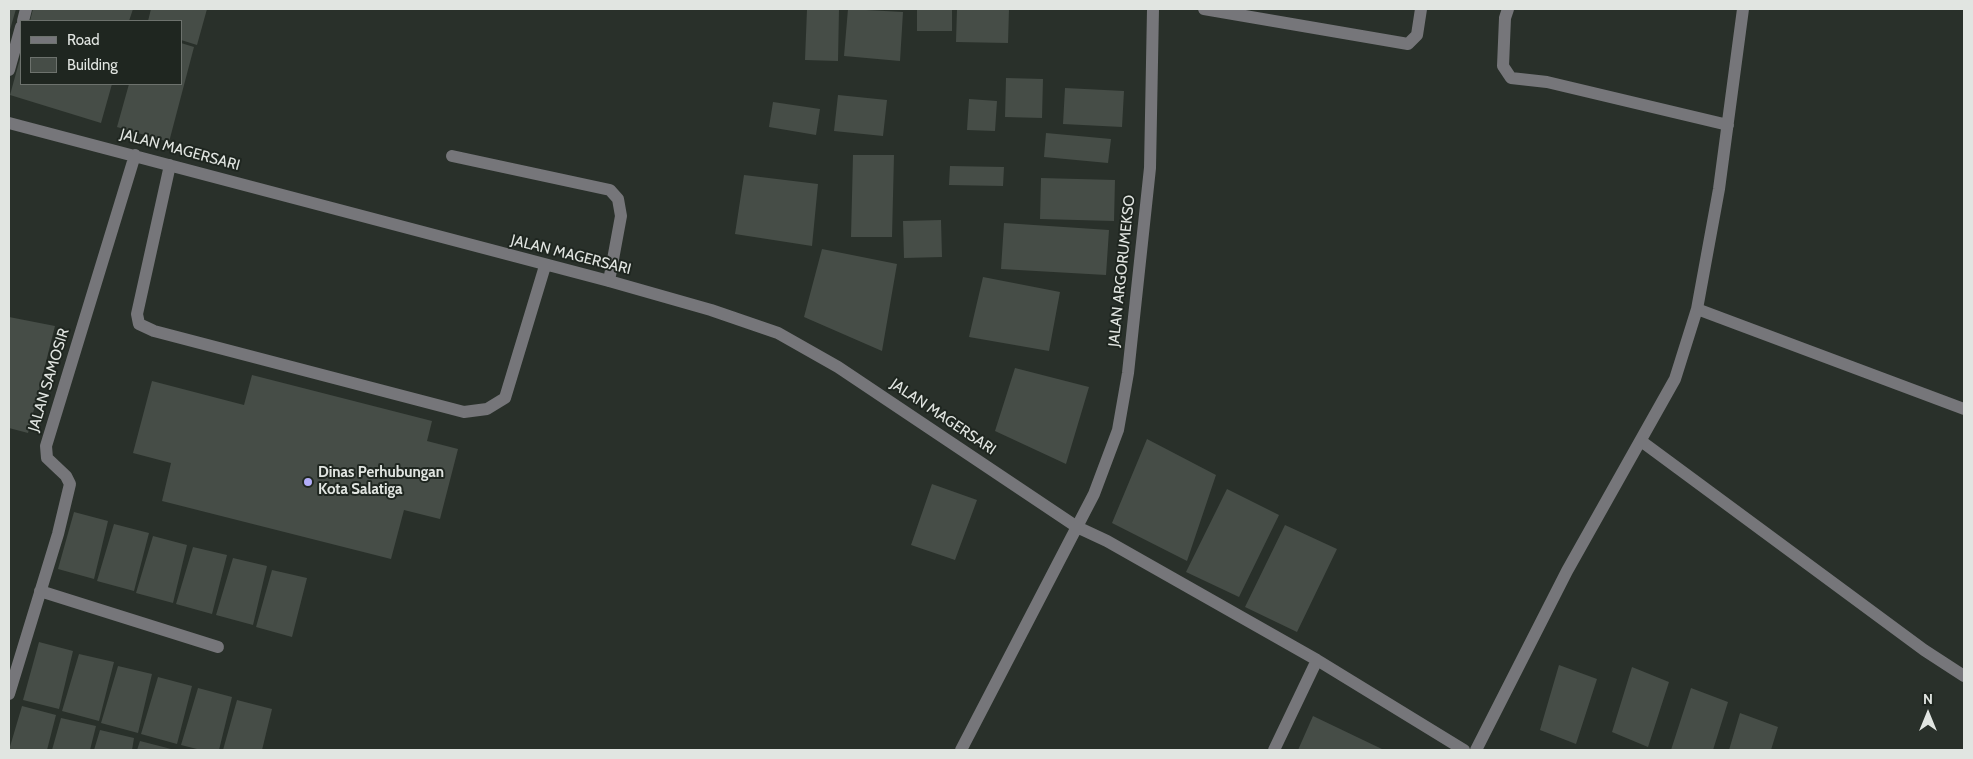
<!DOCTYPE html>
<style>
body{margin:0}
#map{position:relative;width:1973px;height:759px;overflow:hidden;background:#29302a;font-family:Cabin,sans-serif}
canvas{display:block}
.frame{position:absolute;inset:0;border:10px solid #e1e5e1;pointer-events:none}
.legend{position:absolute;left:20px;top:20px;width:162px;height:65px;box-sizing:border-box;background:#1f2620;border:1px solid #6d726d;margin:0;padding:6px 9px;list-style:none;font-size:15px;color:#e1e5e1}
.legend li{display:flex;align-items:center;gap:10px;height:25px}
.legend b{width:25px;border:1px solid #6d726d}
.north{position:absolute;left:1903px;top:689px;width:50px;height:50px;-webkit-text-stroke:4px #1f2620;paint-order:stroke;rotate:0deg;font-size:14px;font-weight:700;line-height:20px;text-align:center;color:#e1e5e1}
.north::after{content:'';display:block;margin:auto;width:18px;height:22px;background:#e1e5e1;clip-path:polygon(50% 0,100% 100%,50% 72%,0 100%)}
</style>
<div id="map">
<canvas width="1973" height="759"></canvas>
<div class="frame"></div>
<ul class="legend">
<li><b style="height:6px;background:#76767a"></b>Road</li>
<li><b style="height:14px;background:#464d47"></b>Building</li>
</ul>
<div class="north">N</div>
</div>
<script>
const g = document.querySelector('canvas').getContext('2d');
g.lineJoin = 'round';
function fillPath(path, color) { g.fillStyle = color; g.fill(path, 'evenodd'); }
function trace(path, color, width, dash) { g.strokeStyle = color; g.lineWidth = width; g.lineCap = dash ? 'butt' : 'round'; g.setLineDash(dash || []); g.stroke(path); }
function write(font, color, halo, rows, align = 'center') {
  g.font = font + ' Cabin,sans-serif'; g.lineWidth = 4; g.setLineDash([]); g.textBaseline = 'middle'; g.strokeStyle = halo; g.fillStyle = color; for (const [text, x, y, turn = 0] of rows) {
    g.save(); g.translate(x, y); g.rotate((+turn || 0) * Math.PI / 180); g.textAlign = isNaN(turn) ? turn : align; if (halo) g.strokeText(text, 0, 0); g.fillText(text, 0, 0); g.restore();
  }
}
fillPath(new Path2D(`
 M9,9h7l-7,24z
 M33,9h100l-4,12h-99z
 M151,9h56l-10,36 -16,-5v-19h-33z
 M807,9h32l-1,52 -33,-1z
 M848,9l55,3 -3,49 -56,-5z
 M917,9h35v22h-35z
 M957,9h52l-1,34 -52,-1z
 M181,43l13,4 -25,95 -52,-15 12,-43h52z
 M21,55v29h91l-11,39 -91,-28z
 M1006,78l37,1 -1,39 -37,-1z
 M1065,88l59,3 -2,36 -59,-3z
 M838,95l49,5 -4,36 -49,-5z
 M969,99l28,2 -2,30 -28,-1z
 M773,102l47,7 -4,26 -47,-8z
 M1046,133l65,6 -3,24 -64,-6z
 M853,155h41l-2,82h-41z
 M950,166l54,1 -1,19 -54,-1z
 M744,175l74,9 -6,62 -77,-12z
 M1041,178l74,2 -1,41 -74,-2z
 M941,220l1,37 -38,1 -1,-37z
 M1004,223l105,7 -3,45 -105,-6z
 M822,249l75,15 -15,87 -78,-34z
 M983,277l77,15 -11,59 -80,-14z
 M9,317l46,9 -27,107 -19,-5z
 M1015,368l74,19 -23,77 -71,-33z
 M252,375l180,46 -5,20 31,8 -18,70 -36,-9 -13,49 -229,-58 9,-38 -38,-10 19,-72 92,24z
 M1147,439l69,36 -29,86 -75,-38z
 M932,484l45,16 -22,60 -44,-15z
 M1227,489l52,26 -40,82 -53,-25z
 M74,512l34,9 -14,58 -36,-10z
 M114,524l35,9 -15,58 -37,-10z
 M1285,525l52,24 -40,83 -52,-25z
 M153,536l34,9 -14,58 -37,-10z
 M193,547l34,8 -15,59 -36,-10z
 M233,558l34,8 -14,59 -37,-10z
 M272,570l35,8 -15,59 -36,-10z
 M39,642l34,9 -14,58 -36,-9z
 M79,654l35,8 -15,59 -37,-10z
 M1559,665l38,14 -21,65 -36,-14z
 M118,666l34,8 -14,59 -37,-10z
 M1632,667l37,15 -21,65 -36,-15z
 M158,677l34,9 -15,58 -36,-10z
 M198,688l34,9 -13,53h-18l-20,-5z
 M1691,688l37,14 -15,48h-42z
 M237,700l35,9 -10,41h-39z
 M22,706l34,9 -9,35h-38z
 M1740,713l38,14 -7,23h-42z
 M1313,716l71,34h-86z
 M61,718l35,8 -6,24h-38z
 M100,730l34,8 -2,12h-38z
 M140,741l35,9h-38z`), '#464d47');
trace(new Path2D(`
 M1204,9l204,35 9,-9 4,-26
 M1508,9l-3,9 -2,48 8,12 36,4 181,43
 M23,21l3,-12
 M9,70l12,-43
 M9,123l600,158 102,29 67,23 60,34 239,160 30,14 210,119 147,90
 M452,156l158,34 8,9 3,17 -12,65
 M170,165l-33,149 2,10 15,7 310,81 23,-3 18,-11 40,-132
 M1697,309l267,100
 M1641,441l283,209 40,26
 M40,591l178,56
 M9,694l49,-160 12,-50 -4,-8 -19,-18 -1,-12 89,-291
 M961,750l133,-256 24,-64 10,-57 22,-205 3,-159
 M1274,750l43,-90
 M1476,750l91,-179 108,-192 22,-70 22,-120 24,-180`), '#76767a', 12);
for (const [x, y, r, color] of [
 [308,482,5,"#b2adf9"]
]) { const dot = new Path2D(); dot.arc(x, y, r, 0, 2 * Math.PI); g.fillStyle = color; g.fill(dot); trace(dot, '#1f2620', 2); }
write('15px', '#e1e5e1', '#1f2620', [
 ["JALAN MAGERSARI",180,150,15],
 ["JALAN MAGERSARI",571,255,14],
 ["JALAN ARGORUMEKSO",1122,271,-84],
 ["JALAN SAMOSIR",49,380,-73],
 ["JALAN MAGERSARI",943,417,34]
]);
write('bold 15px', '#e1e5e1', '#1f2620', [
 ["Dinas Perhubungan",318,473],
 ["Kota Salatiga",318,490]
], 'left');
</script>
